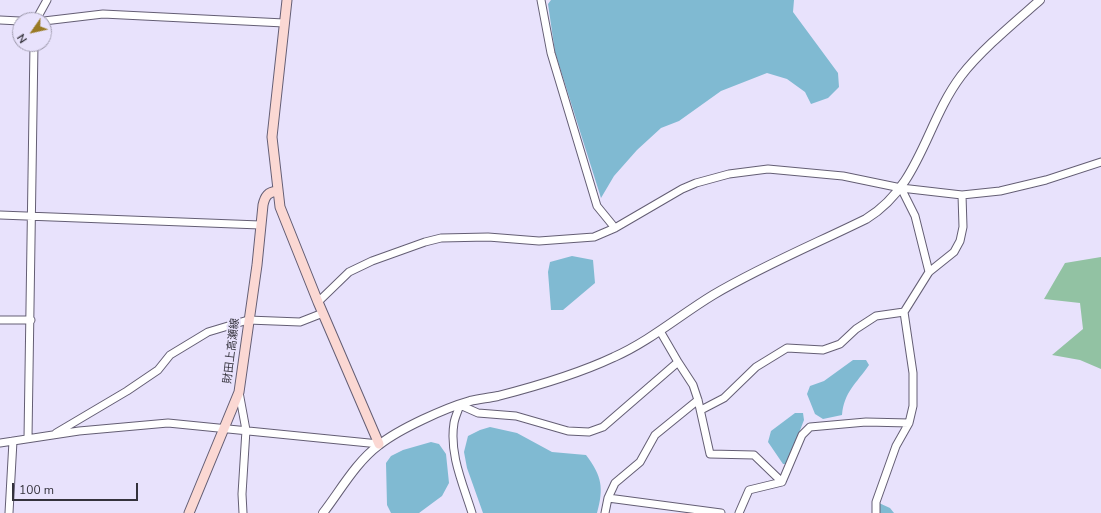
<!DOCTYPE html>
<meta charset="utf-8">
<style>
body{margin:0}
#map{position:relative;width:1101px;height:513px;overflow:hidden;background:#e8e2fc;font-family:"Nunito Sans",sans-serif}
canvas{display:block}
.north{position:absolute;left:12px;top:12px;width:40px;height:40px;box-sizing:border-box;background:#e8e2fc;border:1px solid #a09caf;border-radius:50%;rotate:236deg;font-size:11px;font-weight:700;line-height:16px;text-align:center;color:#34323c}
.north::after{content:'';display:block;margin:auto;width:14px;height:18px;background:#997a24;clip-path:polygon(50% 0,100% 100%,50% 72%,0 100%)}
.scale{position:absolute;left:12px;top:483px;width:126px;height:18px;box-sizing:border-box;border:2px solid #34323c;border-top:0;padding-left:5px;font-size:12px;line-height:14px;white-space:nowrap;color:#34323c;-webkit-text-stroke:3px #e8e2fc;paint-order:stroke}
</style>
<div id="map">
<canvas width="1101" height="513"></canvas>
<div class="north">N</div>
<div class="scale">100 m</div>
</div>
<script>
const g = document.querySelector('canvas').getContext('2d');
g.lineJoin = 'round';
function fillPath(path, color) { g.fillStyle = color; g.fill(path, 'evenodd'); }
function trace(path, color, width, dash) { g.strokeStyle = color; g.lineWidth = width; g.lineCap = dash ? 'butt' : 'round'; g.setLineDash(dash || []); g.stroke(path); }
function write(font, color, halo, rows, align = 'center') {
  g.font = font + ' "Nunito Sans","Noto Sans JP",sans-serif'; g.lineWidth = 4; g.setLineDash([]); g.textBaseline = 'middle'; g.strokeStyle = halo; g.fillStyle = color; for (const [text, x, y, turn = 0] of rows) {
    g.save(); g.translate(x, y); g.rotate((+turn || 0) * Math.PI / 180); g.textAlign = isNaN(turn) ? turn : align; if (halo) g.strokeText(text, 0, 0); g.fillText(text, 0, 0); g.restore();
  }
}
fillPath(new Path2D(`
 M1101,257v112l-21,-9 -28,-5 31,-26 -3,-26 -36,-4 21,-36z`), '#92c2a3');
fillPath(new Path2D(`
 M551,0h243l-1,12 45,61 1,14 -11,11 -17,6 -6,-12 -18,-13 -20,-6 -46,18 -42,30 -18,7 -24,22 -23,26 -13,22 -46,-146 -7,-48z
 M572,256l21,4 2,23 -32,27h-12l-3,-38 2,-10z
 M853,360h13l3,5c-13,19 -25,27 -27,50l-19,4 -8,-5 -8,-20 3,-8 14,-5z
 M795,413h8l1,7 -17,44h-4l-15,-22 3,-11z
 M490,427l27,6 35,19 34,3c16,21 18,33 11,58h-114l-16,-45 -3,-16 4,-16 12,-6z
 M431,442l8,2 7,10 3,29 -7,13 -23,17h-28l-4,-8 -1,-42 5,-7 12,-6z
 M879,503l11,5 4,5h-14z`), '#80bad2');
const minor = new Path2D(`
 M541,0l10,53 46,153 18,22
 M0,20l20,1
 M36,20l11,-20
 M44,21l59,-7 181,9
 M901,188l14,28 14,56
 M0,215l260,10
 M318,302l31,-30 23,-11 53,-19 16,-4 47,-1 51,4 55,-4 21,-9 67,-39 14,-6 33,-9 39,-5 75,7 58,12 61,7 38,-4 46,-11 55,-18
 M0,320h31
 M660,331l18,31
 M239,392l7,38 -4,64 1,19
 M701,410l23,-12 32,-31 31,-19 36,2 17,-6 16,-15 20,-13 28,-4
 M56,433l71,-42 31,-21 12,-15 38,-23 40,-12 52,2 23,-9
 M28,438l6,-394
 M0,443l79,-12 89,-8 211,21
 M608,498l113,15
 M9,513l4,-72
 M472,513c-9,-29 -23,-59 -18,-90 1,-6 4,-12 6,-18l18,8 38,3 52,15 21,1 14,-5 75,-65 15,23 5,15 12,54 44,1 28,27
 M605,513l3,-15 7,-15 25,-21 15,-27 43,-35
 M739,513l10,-23 33,-8 20,-47 8,-8 56,-5 43,1
 M876,513v-11l20,-56 13,-23 4,-17v-33l-9,-61 25,-40 25,-20 6,-11 3,-14 -1,-32`);
const tertiary = new Path2D(`
 M323,513c17,-22 33,-51 56,-68 20,-16 66,-37 91,-44 9,-2 18,-3 28,-5 39,-10 80,-22 116,-39 36,-16 66,-42 99,-62 49,-29 102,-51 153,-76 55,-34 59,-95 95,-143 20,-26 54,-54 79,-76`);
const secondary = new Path2D(`
 M287,0l-15,137 8,70 38,95 61,142
 M189,513l50,-121 18,-127 6,-60c2,-9 5,-13 14,-14`);
trace(minor, '#645e74', 9);
trace(tertiary, '#645e74', 10);
trace(secondary, '#645e74', 11);
trace(minor, '#fff', 7);
trace(tertiary, '#fff', 8);
trace(secondary, '#fbd8d3', 9);
write('11px', '#34323c', '#e8e2fc', [
 ["財田上高瀬線",232,351,-83]
]);
</script>
